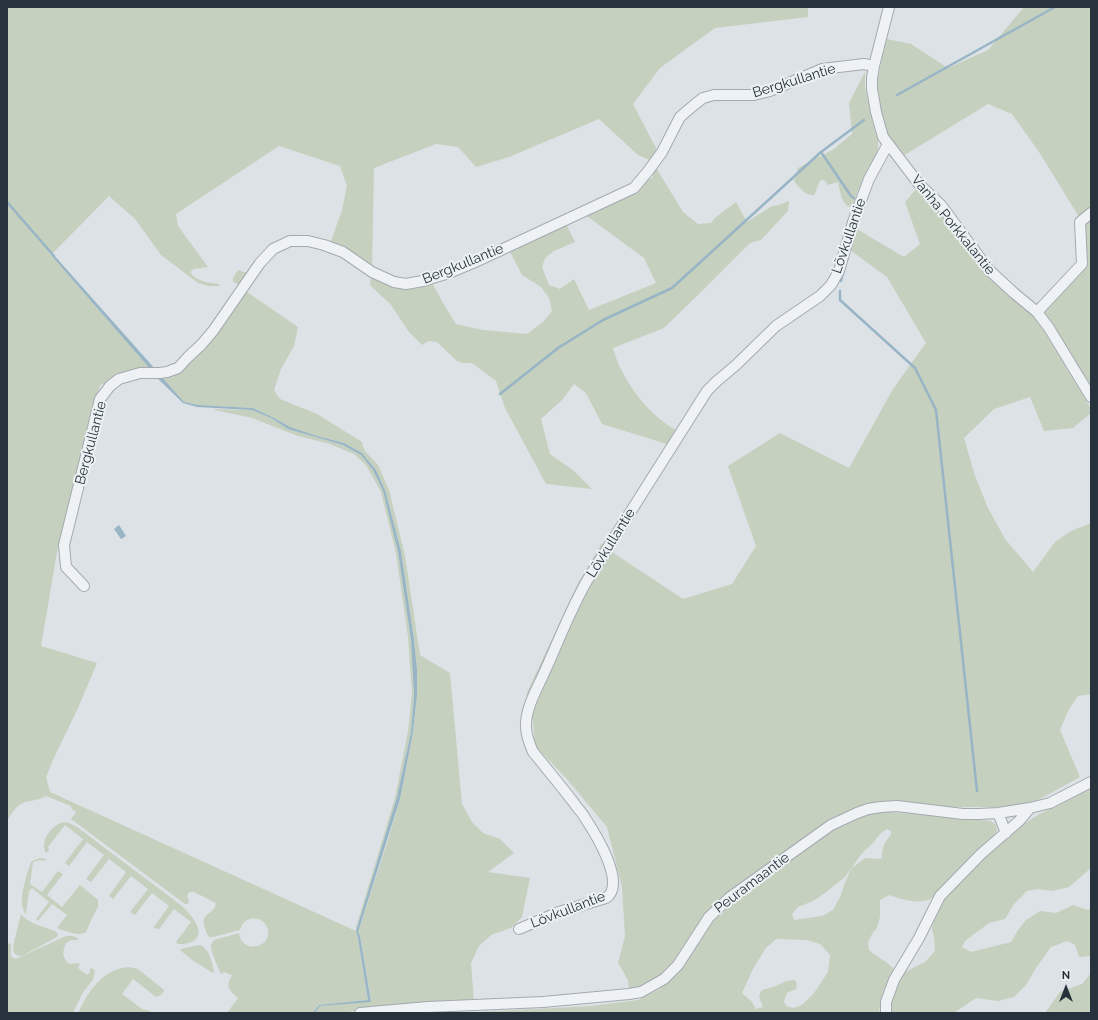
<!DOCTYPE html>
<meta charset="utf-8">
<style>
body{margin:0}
#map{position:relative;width:1098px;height:1020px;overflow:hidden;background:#dde2e6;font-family:Raleway,sans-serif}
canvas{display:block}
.frame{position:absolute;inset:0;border:8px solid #27323c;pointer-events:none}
.north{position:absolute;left:1046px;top:968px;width:40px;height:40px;-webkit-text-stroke:3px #ecf1f4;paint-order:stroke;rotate:0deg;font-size:11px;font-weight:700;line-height:16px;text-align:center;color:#27323c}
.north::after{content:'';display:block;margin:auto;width:14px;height:18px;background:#27323c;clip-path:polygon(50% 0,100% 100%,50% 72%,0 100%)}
</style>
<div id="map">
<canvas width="1098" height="1020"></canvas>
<div class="frame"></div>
<div class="north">N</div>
</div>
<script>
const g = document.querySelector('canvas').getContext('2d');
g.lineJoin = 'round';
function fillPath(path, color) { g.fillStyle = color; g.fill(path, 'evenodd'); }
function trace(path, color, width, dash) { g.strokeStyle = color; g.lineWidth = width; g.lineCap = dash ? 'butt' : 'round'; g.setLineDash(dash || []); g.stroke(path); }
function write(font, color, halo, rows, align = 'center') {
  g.font = font + ' Raleway,sans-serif'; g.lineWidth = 4; g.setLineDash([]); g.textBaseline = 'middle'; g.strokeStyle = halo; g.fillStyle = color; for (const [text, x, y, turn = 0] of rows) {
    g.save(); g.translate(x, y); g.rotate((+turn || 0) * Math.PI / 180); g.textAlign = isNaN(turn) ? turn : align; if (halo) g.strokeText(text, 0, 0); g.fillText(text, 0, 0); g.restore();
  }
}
fillPath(new Path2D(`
 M7,7h801v10l-93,11 -55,40 -27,36 25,48 -6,9 -14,-6 -39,-36 -90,38 -33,10 -18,-20 -22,-3 -62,24 -2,101 -42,-25 12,-34 5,-24 -7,-20 -61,-20 -103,68 2,12 30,41 -14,2 -4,3c5,9 19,11 29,12v2h-10l-11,-3 -37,-28 -26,-36 -26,-23 -58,59 100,115 -12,-2 -39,17 -43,167 -16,94 56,17 -19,45 -26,54 -6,15 4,15 306,139v-4l39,-129 13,-67 4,-38 -4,-56 -12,-84 -15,-61 -15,-27 -12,-11 -24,-10 -32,-8 -46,-18 -37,-8 -2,-1 39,1 19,8 17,11 55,16 18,10 12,15 10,21 15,61 13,88 3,55 -3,37 -14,65 -41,134 2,7 10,62 -49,5 -6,8h-86l11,-15c-9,-8 -13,-11 -6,-23l-8,-3 -3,2c-3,-6 -10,-23 -10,-28 0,-3 2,-4 3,-6l25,-7c3,23 36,14 28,-6 -2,-4 -5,-7 -9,-8 -9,-3 -16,3 -18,11l-27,7h-4c-2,-3 -3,-5 -4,-9 -6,-16 9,-12 11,-25l-22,-11h-4c-4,3 -3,5 -1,9l-1,3h-3l-114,-85 4,-5 1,-3 -4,-1 -1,-4 -25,-10c-6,3 -10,4 -16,5 -12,1 -17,10 -23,20v-24l2,-3 -2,-1z
 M1024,7h67v205l-10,8 -42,-68 -27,-38 -24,-10 -85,52 -17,-22 -8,-32 -1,-17 4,-23 6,-23 24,5 37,24 40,-18z
 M865,72v16l9,40 4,11v12l-20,39 -5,14 -4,3c-8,-4 -9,-17 -11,-25l-10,3 -4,-5h-3c-4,5 -4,10 -7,15 -10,0 -14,-7 -20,-14l4,-13 36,-19 18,-15 -3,-31z
 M655,166l28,46 15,12 13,-1 5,-6 20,-15 11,20 25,-16 7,-1 10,-4 -1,10 -27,29 -11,3 -47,47 -39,38 -51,20c8,31 35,67 63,82l-9,14 -65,-20 -16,-31 -12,-9 -12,16 -21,19 9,35 24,17 18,18 -46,-5 -41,-76 -9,-27 -24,-18h-9l-6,-2 -20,-19 -9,-1 -6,4 -13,-13 -18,-27 -21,-20 1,-8 19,7 41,-3 12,22 13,21 27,6 44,4 16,-12 9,-11 -3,-13 -8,-11 -19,-12 -14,-27 57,-26 10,20 -21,9 -9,7 -3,9 7,18 11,4 14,-10 15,31 67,-27 -12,-25 -60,-44 62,-35 7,-1 -1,-8z
 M918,187l113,126 14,20 42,69 4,7v4l-18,15 -29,3 -14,-34 -36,12 -30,29 11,38 13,32 17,31 28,33 22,-30 16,-11 20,-8v171l-13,2 -9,13 -9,21 20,47 -42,23 -27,7h-62l-67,-4 -52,17 -88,62 -21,17 -20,20 -28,43 -13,14 -12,8 -19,7 -1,-11 -10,-17 7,-27 -3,-49 -15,-60 -41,-49 -31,-32 -3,-35 50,-116 27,-45 74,49 49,-15 24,-38 -28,-80 52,-33 69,35 44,-79 33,-46 -39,-66 -37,-27 5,-22 49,29 16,-13 -15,-42z
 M1091,216v175l-50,-80 44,-46 -2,-42z
 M238,270l5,2h6l-6,14 -10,-4v-4z
 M244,290l54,37 -4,19 -13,23 -7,21 6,9 37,15 45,28 1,5 2,4 13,14 11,25 16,66 15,99 30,18 12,131 10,18 11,11 17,6 14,14 -26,19 42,6 -8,39 -11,11 -20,7 -12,11 -8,17 3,39 -104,6 -27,5h-28l5,-7 51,-5 -11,-65 -2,-4 31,-95 11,-38 13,-67 4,-37v-26l-3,-29 -13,-89 -16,-61 -9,-20 -14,-17 -18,-10 -27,-7 -27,-9 -18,-10 -19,-9 -55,-3 -14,-3 -23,-26 18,-6z
 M602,543l3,3 -74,150 -5,-1 51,-110z
 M1091,786v82l-22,19 -17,4 -14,-2 -11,2 -13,13 -9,15 -16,4 -24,18 -3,6 9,5 40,-10 7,-12 8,-10 14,-9 16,2 17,-8 15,5 3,-2v48l-12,1 -4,-12 -8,-4 -16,6 -15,21 -10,17 -12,12 -16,4 -22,-3 -22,15h-65l1,-12 11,-27 24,-12 10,-11 -1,-14 -2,-8 1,-12 10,-16 26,-28 34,-33 22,-17 13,-8z
 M881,811l110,10 5,4 1,6 -7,9 -53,54c-3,2 -6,5 -9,6 -13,4 -27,-1 -39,-5l-9,5v17l-3,11 -5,6 -4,8 1,8c8,7 17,11 24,18 0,10 -4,12 -8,20 -4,8 -5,16 -6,25h-420l132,-7 47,-6 22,-11 21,-22 33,-50 12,-11 115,-82 17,-8zM887,829l4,2v4c-7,7 -9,13 -9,23l-5,1 -12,-1 -14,11 -7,16 -3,10 -8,15 -11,6 -28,4 -2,-6 6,-7 15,-6 12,-8 20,-16 18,-25 9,-8 9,-11zM776,939l31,1 13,4 10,11 -2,17 -14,21 -12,12 -9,3 -7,-2 -2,-5 3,-8 9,-4 1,-5 -2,-4c-11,0 -13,4 -22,7 -5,2 -8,1 -12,4l-2,6 4,10 -7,2 -5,-8 -9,-8 10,-22 13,-22z
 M66,822l5,2 6,3 105,79c3,3 6,6 9,10 14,16 8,29 -13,28l-2,-2 15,-20 -17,-13 -15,20 -6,-1 16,-22 -17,-13 -17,22 -5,-3 18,-23 -17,-13 -18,23 -4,-3 17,-24 -17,-13 -18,23 -5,-3 18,-24 -17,-13 -18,24 -4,-3 18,-24 -18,-14 -17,22 1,4 -3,2c-7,-13 7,-30 20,-31z
 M40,858l6,1 -1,2 -5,-1 -7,2 -3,22 12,8 16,-21 5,3 -16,21 15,12 17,-21 1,-1 18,15v7l-3,5 -9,20c-8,5 -20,-1 -29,-4l10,-13 -15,-11 -14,17 -2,-2 13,-17 -17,-14 -3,3 -3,23c-10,-11 1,-39 5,-52l1,-1z
 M21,914c8,10 23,13 34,17l3,3 -1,3 -35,19c-7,0 -9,-3 -9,-10z
 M66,936h6l6,2v2h-7l-5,3c-4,10 -4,13 3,21l8,-1 3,1 -2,4 9,7 3,-3v-3l2,-1 3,3 -2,9 -10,12 -10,21h-66v-70l4,1v11l1,2 4,2z
 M199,945c10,2 13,17 15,26l-1,2 -21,-13 -12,-10 1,-1z
 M129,967l9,2 25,20 1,2c-2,3 -4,5 -8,6l-23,-18 -11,15 20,15 8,2v2h-72c11,-22 24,-44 51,-46z
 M1091,973v40h-46l15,-21 22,-8z`), '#c5d0be');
fillPath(new Path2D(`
 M53,254l103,116h-5l-100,-115z
 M161,376l23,26 14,3 55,3 19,9 18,10 27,9 27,7 18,10 14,17 9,20 16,61 13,89 3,29v26l-4,37 -13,67 -42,133 2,4 11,66 -51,4 -5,7h-2l6,-8 49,-5 -10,-62 -2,-7 41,-134 14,-65 3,-37 -3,-55 -13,-88 -15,-61 -10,-21 -12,-15 -18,-10 -55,-16 -17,-11 -19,-8 -55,-3 -14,-4 -27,-26z
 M119,525l7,11 -5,3 -7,-10z`), '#98b5c6');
trace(new Path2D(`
 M897,95l158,-88
 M854,198l-3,-2 -30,-44 43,-32
 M7,202l47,54
 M841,281l2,-9
 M840,291v9l75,68 21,42 41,381
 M500,394l58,-46 45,-28 69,-32 149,-136`), '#98b5c6', 2.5);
const minor = new Path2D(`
 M889,7l-15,59 -2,12v11l4,23 7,25 36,47 22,21 48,65 25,23 23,19 12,16 42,69
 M1037,312l45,-48 -2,-42 11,-9
 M84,586l-18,-19 -2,-22 36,-146 10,-13 9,-7 21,-6h20l7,-1 11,-4 10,-11 13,-12 12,-14 47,-68 13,-14 17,-8h18l16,4 19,7 29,20 22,10 12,2 17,-3 26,-8 24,-10 161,-75 15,-18 13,-18 18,-35 14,-12 9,-7 11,-3h40l16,-4 52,-22 42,-5 10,2
 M998,813l8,20
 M519,929l40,-17 47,-14c21,-14 -11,-65 -21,-80 -3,-6 -8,-10 -11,-15 -13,-17 -27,-34 -41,-51 -4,-9 -8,-19 -7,-29 1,-18 12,-36 19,-52 14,-31 26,-63 43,-92l119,-188 10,-10 19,-16 40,-39 44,-30 11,-11 8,-14 14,-49 16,-43 19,-35
 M360,1013l68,-6 115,-5 86,-8 12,-2 23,-13 14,-14 31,-48 20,-19 102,-73 26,-12 11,-4 13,-2 16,-1 66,8h16l19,-1 32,-5 20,-5 41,-21
 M886,1013v-11l8,-22 25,-42 21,-42 41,-42 38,-33 11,-13`);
trace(minor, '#a3aab0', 12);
trace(minor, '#eff2f5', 10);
write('14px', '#27323c', '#ecf1f4', [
 ["Bergkullantie",794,81,-17],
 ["Vanha Porkkalantie",953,225,51],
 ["Lövkullantie",849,236,-71],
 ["Bergkullantie",463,264,-22],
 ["Bergkullantie",91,443,-75],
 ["Lövkullantie",611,543,-58],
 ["Peuramaantie",752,883,-37],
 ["Lövkullantie",568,910,-21]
]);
</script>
